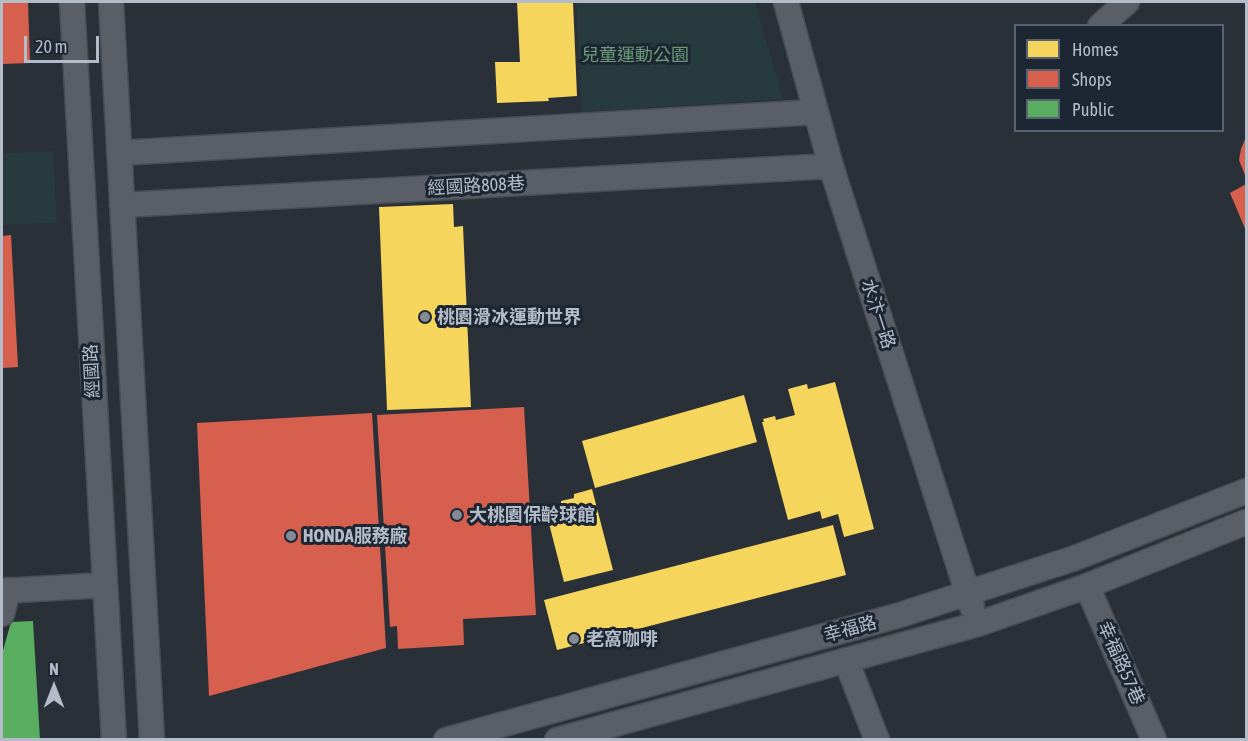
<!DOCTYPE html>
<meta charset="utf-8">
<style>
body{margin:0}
#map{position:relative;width:1248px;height:741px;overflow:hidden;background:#2a3038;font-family:"Asap Condensed",sans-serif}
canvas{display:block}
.frame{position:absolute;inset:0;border:3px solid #b4bcc9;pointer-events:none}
.legend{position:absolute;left:1014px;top:24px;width:210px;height:108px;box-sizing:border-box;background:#1d2633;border:2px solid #59626f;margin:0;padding:8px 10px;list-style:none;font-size:18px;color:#b4bcc9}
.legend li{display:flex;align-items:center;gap:12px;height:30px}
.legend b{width:30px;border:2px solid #59626f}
.north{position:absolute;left:24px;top:657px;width:60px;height:60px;-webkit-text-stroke:4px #1d2633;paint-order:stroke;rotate:0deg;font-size:16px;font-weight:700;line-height:24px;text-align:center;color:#b4bcc9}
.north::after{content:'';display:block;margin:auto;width:21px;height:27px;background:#b4bcc9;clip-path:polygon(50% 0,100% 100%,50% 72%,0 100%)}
.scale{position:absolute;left:24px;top:36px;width:75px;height:27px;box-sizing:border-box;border:3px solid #b4bcc9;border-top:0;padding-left:8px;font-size:18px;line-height:21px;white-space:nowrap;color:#b4bcc9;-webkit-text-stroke:4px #1d2633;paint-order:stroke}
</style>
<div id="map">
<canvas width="1248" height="741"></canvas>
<div class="frame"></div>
<ul class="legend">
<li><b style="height:16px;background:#f6d55c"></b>Homes</li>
<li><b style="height:16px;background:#d6604d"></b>Shops</li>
<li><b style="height:16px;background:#5aae61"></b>Public</li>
</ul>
<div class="north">N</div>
<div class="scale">20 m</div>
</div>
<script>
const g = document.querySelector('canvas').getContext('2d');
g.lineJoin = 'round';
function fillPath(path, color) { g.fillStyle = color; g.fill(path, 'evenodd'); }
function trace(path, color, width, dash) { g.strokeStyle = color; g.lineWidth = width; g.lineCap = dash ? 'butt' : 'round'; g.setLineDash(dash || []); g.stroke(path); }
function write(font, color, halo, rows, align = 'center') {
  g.font = font + ' "Asap Condensed","Noto Sans TC",sans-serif'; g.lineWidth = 6; g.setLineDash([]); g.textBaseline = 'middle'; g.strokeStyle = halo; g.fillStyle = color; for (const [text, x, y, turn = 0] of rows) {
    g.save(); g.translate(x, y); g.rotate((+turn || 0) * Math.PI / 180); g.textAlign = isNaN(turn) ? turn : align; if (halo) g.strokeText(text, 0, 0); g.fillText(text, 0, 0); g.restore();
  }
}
fillPath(new Path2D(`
 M576,2h179l28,97 -201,13z
 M53,151l4,72 -55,2v-72z`), '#273a3e');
fillPath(new Path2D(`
 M517,2h56l4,94 -29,2 1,3 -52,2 -2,-41h25z
 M453,204l1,23 9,-1 8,181 -84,3 -8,-203z
 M835,382l39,147 -30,8 -6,-23 -16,5 -2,-8 -32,9 -26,-98h2l-1,-3 12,-3 1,4 19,-5 -7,-26 19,-5 1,5z
 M744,395l13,47 -162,46 -13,-47z
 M592,489l21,81 -49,12 -19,-74 16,-4v-3l13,-3v-4z
 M833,525l13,50 -289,75 -13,-50z`), '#f6d55c');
fillPath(new Path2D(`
 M2,2h26l2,61 -28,1z
 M1246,137v41l-7,-18 2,-11z
 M1246,184v47l-16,-38z
 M11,235l7,132 -16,1v-132z
 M524,407l12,208 -73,4 1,26 -66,4 -1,-23 -7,1 -13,-212z
 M372,413l14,235 -177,48 -12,-273z`), '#d6604d');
fillPath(new Path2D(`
 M33,621l7,119h-38v-86l9,-32z`), '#5aae61');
const minor = new Path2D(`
 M72,2l42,738
 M111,2l41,738
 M786,2l45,164 141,441
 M1100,26l27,-24
 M119,153l697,-41
 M122,205l709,-39
 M1087,586l67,154
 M2,591l103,-6
 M2,614l6,-24
 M846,660l31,80
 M446,740l454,-125 175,-57 171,-67
 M557,740l421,-116 109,-38 159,-64`);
trace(minor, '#484c53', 27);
trace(minor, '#5a5e66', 24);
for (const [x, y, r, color] of [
 [425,317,6,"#848b96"],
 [457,515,6,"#848b96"],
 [291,536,6,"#848b96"],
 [574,639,6,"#848b96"]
]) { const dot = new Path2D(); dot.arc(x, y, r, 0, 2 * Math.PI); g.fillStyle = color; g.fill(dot); trace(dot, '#1d2633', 2); }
write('18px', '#6b9a76', '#1d2633', [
 ["兒童運動公園",635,55]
]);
write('18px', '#b4bcc9', '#1d2633', [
 ["經國路808巷",476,186,-3],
 ["水汴一路",878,314,72],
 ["經國路",92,371,-93],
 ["幸福路",850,629,-15],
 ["幸福路57巷",1121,663,66]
]);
write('bold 18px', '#b4bcc9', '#1d2633', [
 ["桃園滑冰運動世界",437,317],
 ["大桃園保齡球館",469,515],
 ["HONDA服務廠",303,536],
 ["老窩咖啡",586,639]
], 'left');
</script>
